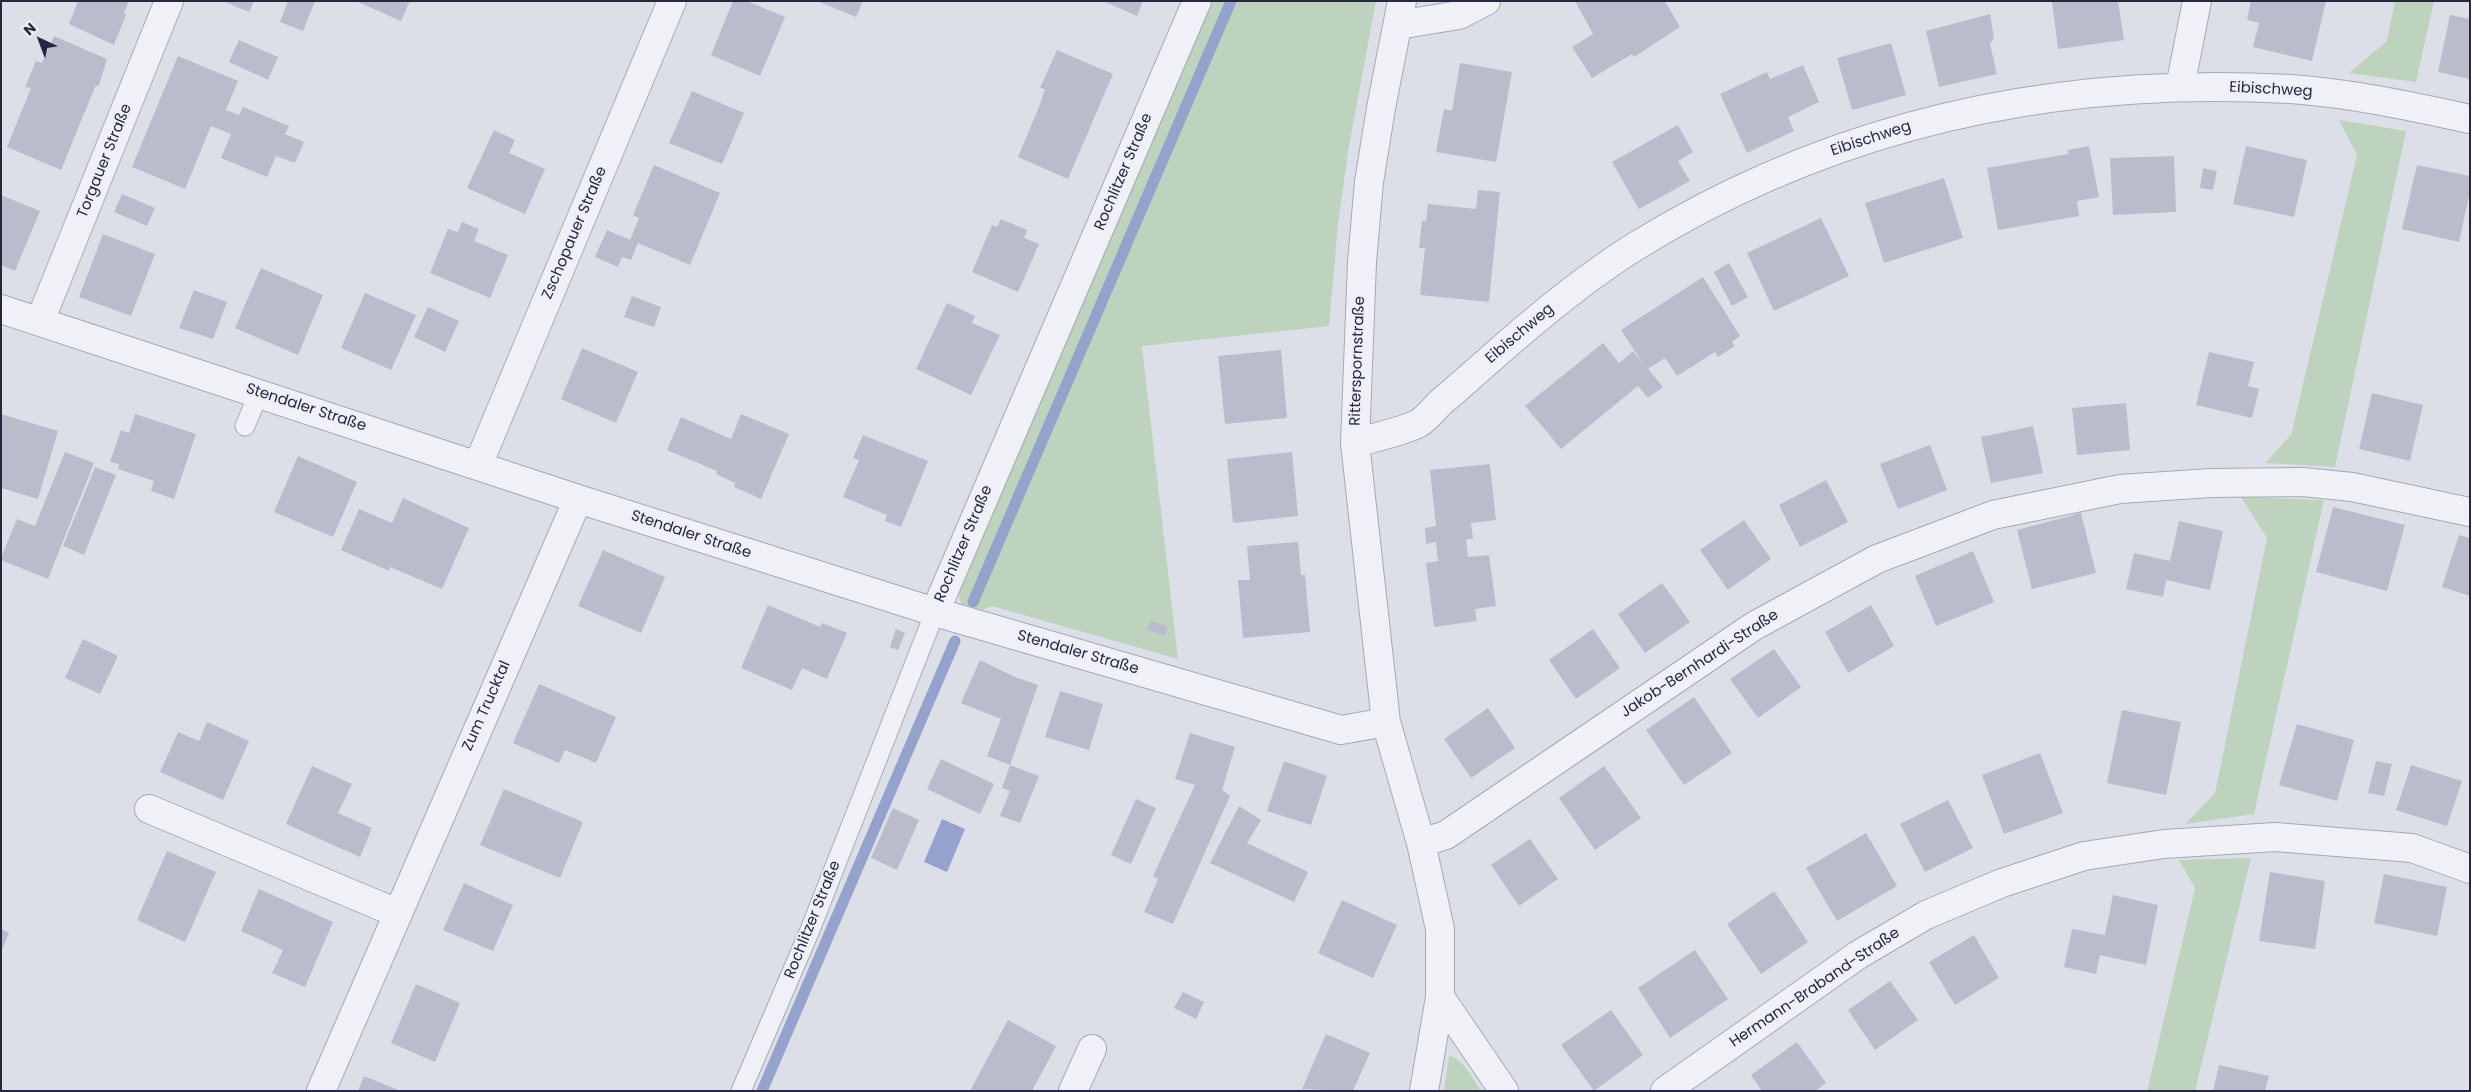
<!DOCTYPE html>
<meta charset="utf-8">
<style>
body{margin:0}
#map{position:relative;width:2471px;height:1092px;overflow:hidden;background:#dddfe8;font-family:Poppins,sans-serif}
canvas{display:block}
.frame{position:absolute;inset:0;border:2px solid #252840;pointer-events:none}
.north{position:absolute;left:15px;top:15px;width:50px;height:50px;-webkit-text-stroke:4px #edeef6;paint-order:stroke;rotate:317deg;font-size:14px;font-weight:700;line-height:20px;text-align:center;color:#252840}
.north::after{content:'';display:block;margin:auto;width:18px;height:22px;background:#252840;clip-path:polygon(50% 0,100% 100%,50% 72%,0 100%)}
</style>
<div id="map">
<canvas width="2471" height="1092"></canvas>
<div class="frame"></div>
<div class="north">N</div>
</div>
<script>
const g = document.querySelector('canvas').getContext('2d');
g.lineJoin = 'round';
function fillPath(path, color) { g.fillStyle = color; g.fill(path, 'evenodd'); }
function trace(path, color, width, dash) { g.strokeStyle = color; g.lineWidth = width; g.lineCap = dash ? 'butt' : 'round'; g.setLineDash(dash || []); g.stroke(path); }
function write(font, color, halo, rows, align = 'center') {
  g.font = font + ' Poppins,sans-serif'; g.lineWidth = 4; g.setLineDash([]); g.textBaseline = 'middle'; g.strokeStyle = halo; g.fillStyle = color; for (const [text, x, y, turn = 0] of rows) {
    g.save(); g.translate(x, y); g.rotate((+turn || 0) * Math.PI / 180); g.textAlign = isNaN(turn) ? turn : align; if (halo) g.strokeText(text, 0, 0); g.fillText(text, 0, 0); g.restore();
  }
}
fillPath(new Path2D(`
 M1212,1h164l-28,151 -10,72 -9,102 -187,20 36,313 -186,-53 -10,4 -21,-6 -3,-12z
 M2395,1h39l-18,81 -67,-9 38,-32z
 M2339,120l67,11 -71,336 -70,-4 26,-28 66,-280z
 M2241,497l83,3 -70,314 -69,10 30,-31 52,-255z
 M2251,858l-56,233h-48l48,-203 -16,-28z
 M1449,1056c15,3 24,23 32,35h-37z`), '#bed3be');
fillPath(new Path2D(`
 M942,819l23,10 -18,43 -23,-10z`), '#95a2cc');
trace(new Path2D(`
 M973,602l258,-601
 M762,1091l193,-450`), '#95a2cc', 11);
fillPath(new Path2D(`
 M78,1h51l-5,12 2,2 -12,30 -45,-21z
 M223,1h31l-5,11z
 M288,1h27l-12,30 -23,-9z
 M356,1h54l-9,20z
 M733,1h14l38,16 -25,59 -49,-21z
 M817,1h46l-7,16z
 M1103,1h40l-6,15z
 M1575,1h90l15,26 -46,30 -2,-3 -40,24 -20,-31 21,-13z
 M2052,1h66l6,39 -66,9z
 M2251,1h75l-14,60 -59,-14 6,-24 -12,-3z
 M1990,14l4,24 -4,6 7,30 -58,13 -13,-56z
 M2450,15l20,4v60l-32,-7z
 M54,36l53,23 -8,26 -4,2 -34,83 -54,-23 24,-59 -6,-1 11,-26 6,2z
 M239,40l39,17 -10,23 -39,-18z
 M1891,43l15,52 -54,15 -15,-52z
 M1057,50l56,24 -45,105 -50,-22 21,-50 6,-18 -5,-1z
 M178,56l60,25 -12,29 13,5 4,-8 46,19 -4,8 19,8 -9,21 -19,-7 -9,21 -46,-19 10,-24 -20,-8 -26,63 -53,-22z
 M1460,63l52,9 -16,90 -60,-10 8,-43 8,2z
 M1803,65l16,37 -31,15 6,14 -47,22 -27,-59 47,-22 3,7z
 M692,91l52,22 -22,51 -53,-21z
 M1678,125l15,27 -15,9 12,20 -51,28 -27,-47z
 M494,130l21,10 -6,13 36,16 -20,45 -58,-26z
 M2089,146l10,51 -22,4 2,15 -81,14 -11,-62 81,-14v-4z
 M2246,146l61,14 -13,57 -61,-13z
 M2174,156l2,56 -63,3 -3,-57z
 M654,165l66,28 -30,72 -52,-22 -7,17 -9,-3 -4,10 -23,-10 12,-27 23,10 9,-22 -6,-3z
 M2417,165l53,11v16l-11,50 -57,-13z
 M2203,168l14,3 -4,19 -13,-2z
 M1944,178l19,60 -79,25 -19,-60z
 M1478,190l22,2 -11,110 -69,-7 5,-47h-6l3,-27h4l2,-17 48,5z
 M122,194l33,14 -8,18 -33,-14z
 M1,195l39,16 -25,60 -14,-6z
 M1821,218l28,58 -75,35 -27,-58z
 M1001,219l26,11 -3,8 15,6 -21,48 -46,-20 20,-47 5,2z
 M462,222l17,7 -5,12 34,14 -18,43 -60,-25 18,-44 10,3z
 M103,234l52,20 -24,62 -52,-19z
 M1729,263l19,34 -16,9 -18,-34z
 M261,268l62,27 -25,60 -63,-27z
 M1703,277l37,59 -8,6 3,4 -17,11 -3,-5 -38,24 -12,-18 -17,11 15,18 -15,11 -10,-12 -77,63 -36,-43 78,-63 16,20 14,-12 11,14 -23,-35z
 M194,290l33,12 -14,37 -34,-11z
 M365,293l51,22 -25,55 -50,-22z
 M632,296l29,11 -7,20 -30,-10z
 M947,303l28,13 -3,7 28,12 -29,60 -55,-26z
 M428,307l31,14 -14,31 -31,-15z
 M582,348l56,24 -22,51 -55,-24z
 M1281,350l6,68 -62,6 -7,-68z
 M2209,352l45,10 -6,24 11,3 -7,29 -56,-13z
 M2372,393l51,12 -13,56 -51,-12z
 M2126,403l4,47 -53,5 -5,-47z
 M1,414l57,17 -20,68 -37,-11z
 M135,414l61,20 -22,65 -23,-8 3,-10 -36,-12 1,-5 -9,-2 11,-32 8,3z
 M741,414l48,20 -28,65 -27,-12 1,-4 -19,-9 1,-3 -50,-21 14,-33 50,22z
 M2033,426l10,47 -52,10 -10,-46z
 M863,435l65,26 -27,66 -16,-6 2,-6 -44,-18 16,-37 -6,-2z
 M1930,445l17,45 -49,19 -18,-45z
 M65,452l29,11 -46,116 -47,-19v-2l16,-39 18,7z
 M1292,452l6,64 -65,7 -6,-64z
 M298,456l59,26 -24,55 -59,-25z
 M1490,464l6,56 -25,3 2,16h-7l2,18 21,-2 7,51 -21,3 2,12 -43,6 -8,-64 12,-2 -2,-19 -10,2 -1,-16 11,-2 -6,-56z
 M95,467l21,8 -32,80 -21,-9z
 M1826,480l22,42 -48,25 -21,-42z
 M403,498l66,30 -27,61 -52,-22 -1,4 -48,-21 18,-41 33,14z
 M2333,507l72,18 -18,66 -71,-19z
 M2081,513l15,60 -64,16 -15,-59z
 M1744,520l27,39 -43,31 -28,-40z
 M2179,521l44,10 -13,59 -44,-10 -3,17 -37,-8 8,-36 36,8z
 M2459,535l11,3v58l-28,-9z
 M1298,542l3,33h4l5,57 -67,6 -5,-58h12l-3,-34z
 M603,550l62,27 -24,56 -63,-27z
 M1973,551l21,51 -58,24 -21,-50z
 M1662,583l28,39 -45,31 -27,-39z
 M768,605l52,22 2,-4 25,10 -20,46 -25,-11 -10,22 -51,-22z
 M1871,605l23,41 -46,27 -23,-41z
 M1150,621l18,5 -3,10 -18,-6z
 M896,629l9,4 -7,17 -8,-3z
 M1593,629l27,39 -44,31 -27,-39z
 M83,639l35,17 -18,38 -35,-16z
 M1774,649l27,38 -43,31 -28,-39z
 M980,660l35,17 23,8 -28,80 -23,-9 14,-37 -40,-16z
 M539,684l77,33 -20,46 -31,-13 -6,13 -46,-20z
 M1060,691l43,13 -14,46 -44,-13z
 M1694,697l38,56 -48,32 -38,-55z
 M1488,708l27,40 -44,30 -27,-39z
 M2122,710l59,12 -15,73 -59,-12z
 M207,722l42,19 -26,59 -63,-28 18,-40 21,9z
 M2297,724l57,16 -17,61 -58,-16z
 M1190,733l45,14 -13,43 8,6 -57,128 -29,-12 14,-33 -5,-3 42,-91 -20,-6z
 M2040,753l23,60 -59,21 -22,-59z
 M941,759l53,25 -14,30 -53,-25z
 M1284,761l43,15 -16,49 -44,-14z
 M2376,761l16,3 -8,32 -16,-3z
 M1010,765l29,11 -19,47 -20,-7 10,-25 -8,-3z
 M2411,765l51,16 -15,45 -51,-16z
 M312,766l40,18 -14,29 34,15 -12,29 -74,-33z
 M1604,766l37,52 -46,32 -36,-52z
 M504,789l79,33 -23,56 -80,-33z
 M1136,799l20,9 -25,56 -20,-9z
 M1948,800l25,48 -48,24 -25,-48z
 M1239,806l22,14 -14,23 61,29 -14,30 -84,-39z
 M893,808l26,12 -22,50 -26,-12z
 M1866,833l31,53 -60,35 -31,-53z
 M1530,839l28,40 -39,27 -28,-41z
 M167,851l49,21 -31,70 -48,-22z
 M2270,872l55,9 -10,68 -56,-8z
 M2384,874l63,13 -10,49 -63,-13z
 M464,883l49,22 -20,46 -50,-21z
 M259,889l74,33 -28,65 -33,-14 11,-23 -42,-19z
 M1774,891l34,51 -47,32 -34,-50z
 M2113,895l45,10 -12,60 -46,-10 -4,19 -32,-7 8,-38 33,6z
 M1342,900l55,25 -24,53 -55,-25z
 M1,929l8,4 -8,19z
 M1974,935l25,43 -44,27 -26,-43z
 M1695,950l33,49 -58,39 -32,-50z
 M1890,981l28,39 -43,30 -27,-40z
 M416,984l44,19 -25,59 -44,-19z
 M1183,992l21,10 -8,17 -22,-11z
 M1611,1010l32,45 -49,36 -33,-46z
 M1008,1020l48,26 -24,45h-62z
 M1326,1034l44,19 -17,38 -51,-2z
 M1797,1042l29,41 -11,8h-53l-11,-16z
 M2219,1065l50,11 -4,15h-52z
 M364,1076l37,15h-43z`), '#babccb');
const service = new Path2D(`
 M245,426l14,-33
 M741,1091l69,-161 125,-318`);
const minor = new Path2D(`
 M1402,1l-21,107 -12,74 -7,80 -7,181 31,279 35,121 19,86v68l-16,94
 M1398,25l61,-10 27,-14
 M2180,87l17,-86
 M1,309l577,190 357,113 406,118 45,-8
 M40,321l129,-320
 M1355,443c17,-5 50,-12 64,-20 8,-5 15,-14 22,-21 16,-13 31,-27 46,-40 46,-41 96,-83 149,-116 199,-123 421,-170 654,-157 60,4 120,17 180,30
 M478,465l194,-464
 M935,612l262,-611
 M149,809l248,104
 M1421,843l25,-8 308,-209 123,-67 116,-44 127,-26 91,-6 92,-1 49,5 118,25
 M1440,997l64,94
 M321,1091l257,-592
 M1073,1091l19,-42
 M1665,1091l193,-136 68,-40 76,-32 82,-27 80,-12 111,-7 137,11 58,21`);
trace(service, '#a6a8b6', 21);
trace(minor, '#a6a8b6', 30);
trace(service, '#f0f1f6', 19);
trace(minor, '#f0f1f6', 28);
write('15px', '#252840', '#edeef6', [
 ["Eibischweg",2271,90,3],
 ["Eibischweg",1871,139,-18],
 ["Torgauer Straße",105,161,-68],
 ["Rochlitzer Straße",1124,172,-67],
 ["Zschopauer Straße",575,233,-67],
 ["Eibischweg",1520,334,-40],
 ["Ritterspornstraße",1358,361,-88],
 ["Stendaler Straße",306,408,18],
 ["Stendaler Straße",691,535,18],
 ["Rochlitzer Straße",964,544,-67],
 ["Stendaler Straße",1078,653,16],
 ["Jakob-Bernhardi-Straße",1700,664,-33],
 ["Zum Trucktal",487,706,-66],
 ["Rochlitzer Straße",813,920,-68],
 ["Hermann-Braband-Straße",1815,988,-34]
]);
</script>
